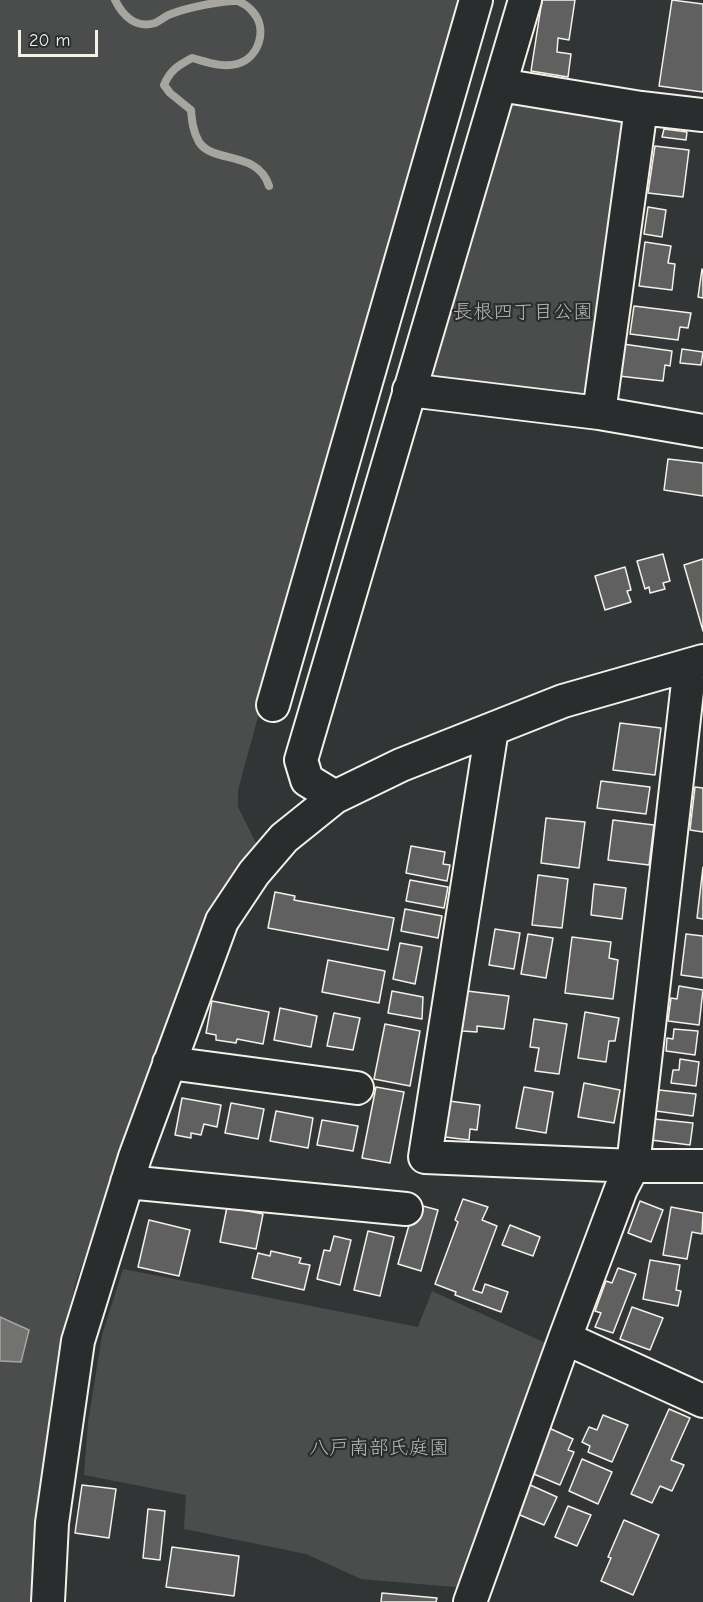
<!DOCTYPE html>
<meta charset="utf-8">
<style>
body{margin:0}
#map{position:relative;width:703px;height:1602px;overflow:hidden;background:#323535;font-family:"Comic Neue",sans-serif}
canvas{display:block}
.scale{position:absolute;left:18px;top:30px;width:80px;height:27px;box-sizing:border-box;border:3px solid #f4f1e8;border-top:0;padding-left:8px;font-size:18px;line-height:21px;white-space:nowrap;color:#f4f1e8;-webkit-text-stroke:4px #2a2d2e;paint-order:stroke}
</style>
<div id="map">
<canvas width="703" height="1602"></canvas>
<div class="scale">20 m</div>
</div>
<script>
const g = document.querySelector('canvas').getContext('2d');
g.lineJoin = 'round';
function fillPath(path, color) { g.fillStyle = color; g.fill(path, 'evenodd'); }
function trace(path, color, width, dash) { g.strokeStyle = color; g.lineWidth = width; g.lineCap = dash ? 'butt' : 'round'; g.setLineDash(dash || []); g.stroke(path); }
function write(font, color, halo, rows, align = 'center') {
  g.font = font + ' "Comic Neue","Klee One",sans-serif'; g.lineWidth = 4.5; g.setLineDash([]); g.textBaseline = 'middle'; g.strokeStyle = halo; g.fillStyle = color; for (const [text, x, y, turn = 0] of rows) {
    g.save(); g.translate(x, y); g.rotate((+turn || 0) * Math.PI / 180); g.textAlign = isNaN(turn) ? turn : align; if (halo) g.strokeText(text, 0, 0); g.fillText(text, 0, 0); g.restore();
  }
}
fillPath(new Path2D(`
 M0,0h463l-169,585 -56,205v17l21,42 -65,108 -119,327 -24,116 -8,84 -7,118h-36z
 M515,97l103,17 8,13 -36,258 -12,12 -146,-21 -5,-10 74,-260z
 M123,1269l295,58 14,-36 120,55 -86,242 -105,-9 -55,-25 -122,-25 2,-34 -102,-20 4,-53 14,-87z`), '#4b4d4c');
const water = new Path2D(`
 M0,1317l29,13 -8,32 -21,-1z`);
fillPath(water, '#727370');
trace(water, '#a6a5a0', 1.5);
trace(new Path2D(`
 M115,0c8,16 21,29 40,23 5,-2 10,-7 16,-9 15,-6 52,-14 67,-13 5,2 12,7 15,11 15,17 6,46 -16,52 -15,4 -30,-2 -45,-6 -13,7 -22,12 -28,27l6,8 21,17c1,11 2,22 8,32 14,22 59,8 70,44`), '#a6a5a0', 8);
const building = new Path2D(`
 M542,0h33l-6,40 -11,-2 -1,14 14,2 -3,23 -37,-6z
 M672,0l31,4v88l-44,-6z
 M664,129l23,3 -1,8 -24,-3z
 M655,146l34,4 -6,47 -35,-4z
 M648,207l18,3 -4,27 -18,-3z
 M645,242l26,4 -3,17 7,1 -3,26 -33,-4z
 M702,269l1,1v28l-5,-1z
 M634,306l57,7 -3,15 -8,-1 -2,13 -48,-6z
 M623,344l49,7 -2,15 -5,-1 -2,16 -44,-5z
 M682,349l21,3 -2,13 -21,-2z
 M668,459l35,4v33l-39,-6z
 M663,554l7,27 -7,2 2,6 -15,4 -1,-6 -4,2 -8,-28z
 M703,559v72l-19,-66z
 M625,567l6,23 -4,1 4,11 -26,8 -10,-34z
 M620,723l41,5 -6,47 -42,-5z
 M601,781l49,6 -4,27 -49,-6z
 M695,787l8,1v44l-13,-2z
 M546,818l39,4 -6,46 -38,-5z
 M613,820l41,5 -5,40 -41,-5z
 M411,846l34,6 -2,12 7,1 -3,16 -41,-8z
 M703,867v52l-6,-1z
 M538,875l30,4 -6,49 -30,-3z
 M410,880l38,7 -4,21 -38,-7z
 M594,884l32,4 -4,31 -31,-4z
 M275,892l20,4 -1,4 100,18 -6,32 -120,-22z
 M405,909l37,7 -4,22 -37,-7z
 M495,929l25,4 -6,36 -25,-4z
 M528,934l25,4 -7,40 -25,-4z
 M686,934l17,2v42l-22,-3z
 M572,937l39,5 -2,16 9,2 -5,39 -48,-6z
 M400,943l22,4 -7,37 -22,-5z
 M328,960l57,11 -6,32 -57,-11z
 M679,986l24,4 -4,35 -31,-4 3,-23 6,1z
 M392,991l31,6 -1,22 -34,-6z
 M467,991l42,5 -5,33 -27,-3v6l-15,-1z
 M212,1001l57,11 -6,32 -26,-5 -1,4 -20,-3v-5l-10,-2z
 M280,1008l37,8 -6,31 -37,-7z
 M585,1012l34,6 -4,23h-6l-3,21 -28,-4z
 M334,1013l26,5 -7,32 -26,-4z
 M534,1019l33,5 -8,50 -24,-3 4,-23 -9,-1z
 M385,1024l35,7 -10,55 -36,-7z
 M674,1029l24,2 -3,24 -29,-4 1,-13 6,1z
 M680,1059l19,3 -3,24 -25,-3 2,-13h6z
 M584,1083l36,7 -6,33 -36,-6z
 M376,1087l28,5 -14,71 -28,-5z
 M524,1087l29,5 -7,41 -30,-5z
 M659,1090l37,4 -3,22 -37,-5z
 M182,1098l39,7 -4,22 -13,-3 -3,11 -10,-2v5l-16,-3z
 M449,1101l31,4 -3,25 -7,-1 -1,11 -24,-3z
 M231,1103l33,6 -6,30 -33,-6z
 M276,1111l37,7 -5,30 -38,-7z
 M654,1119l39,4 -3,22 -39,-5z
 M322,1120l36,6 -5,25 -36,-6z
 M463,1199l25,8 -6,13 15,6 -24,64 9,3 3,-9 23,8 -7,20 -46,-17 1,-3 -21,-8 23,-62 -3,-2z
 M640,1201l23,9 -12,32 -23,-9z
 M415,1204l23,6 -17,61 -23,-7z
 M227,1207l36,7 -7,35 -36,-7z
 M671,1207l32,6 -1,21 -10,-2 -5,27 -24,-4z
 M149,1220l41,10 -11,46 -41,-9z
 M510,1225l30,12 -7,19 -31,-11z
 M368,1231l26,6 -14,59 -26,-6z
 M334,1236l17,4 -11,45 -23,-6 7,-29 6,1z
 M271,1251l30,7 -2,5 11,2 -6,25 -52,-12 6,-25 12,3z
 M650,1260l30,5 -4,25 5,1 -3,15 -35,-7z
 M618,1268l18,6 -23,59 -18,-6 6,-14 -6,-2 11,-30 6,2z
 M632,1307l31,11 -13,32 -30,-11z
 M669,1409l21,9 -19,42 13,5 -12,26 -12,-5 -8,17 -21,-9z
 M603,1415l25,10 -16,37 -24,-10 2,-6 -8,-4 7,-15 8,3z
 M549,1428l24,11 -5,11 6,2 -14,33 -31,-13z
 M582,1459l30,13 -14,32 -29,-13z
 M528,1484l29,13 -13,28 -29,-12z
 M82,1485l34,4 -7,49 -34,-5z
 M568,1506l23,9 -14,31 -22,-9z
 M148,1509l17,2 -5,49 -17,-2z
 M624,1520l35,15 -26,60 -32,-14 10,-23 -3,-1z
 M172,1547l67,9 -5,40 -68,-9z
 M382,1593l55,5 -1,4h-55z`);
fillPath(building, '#5f605f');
trace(building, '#f4f1e8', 1.5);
const street = new Path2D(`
 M500,85l141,23 62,7
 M409,390l190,23 104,18
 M599,413l42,-305
 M690,665l-57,501 -12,23 -56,149 138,63
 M273,705l203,-705
 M492,729l-67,428 208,9h70
 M335,797l-28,-17 -6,-20 224,-760
 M169,1063l188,25
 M127,1182l279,27
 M48,1602l4,-79 26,-182 57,-184 87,-236 32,-48 30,-35 51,-41 66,-32 162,-64 140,-40
 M470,1602l95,-264`);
trace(street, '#f4f1e8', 36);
trace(street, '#2a2d2e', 32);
write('20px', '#b9b8b1', '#2a2d2e', [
 ["長根四丁目公園",523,312],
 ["八戸南部氏庭園",379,1448]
]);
</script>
